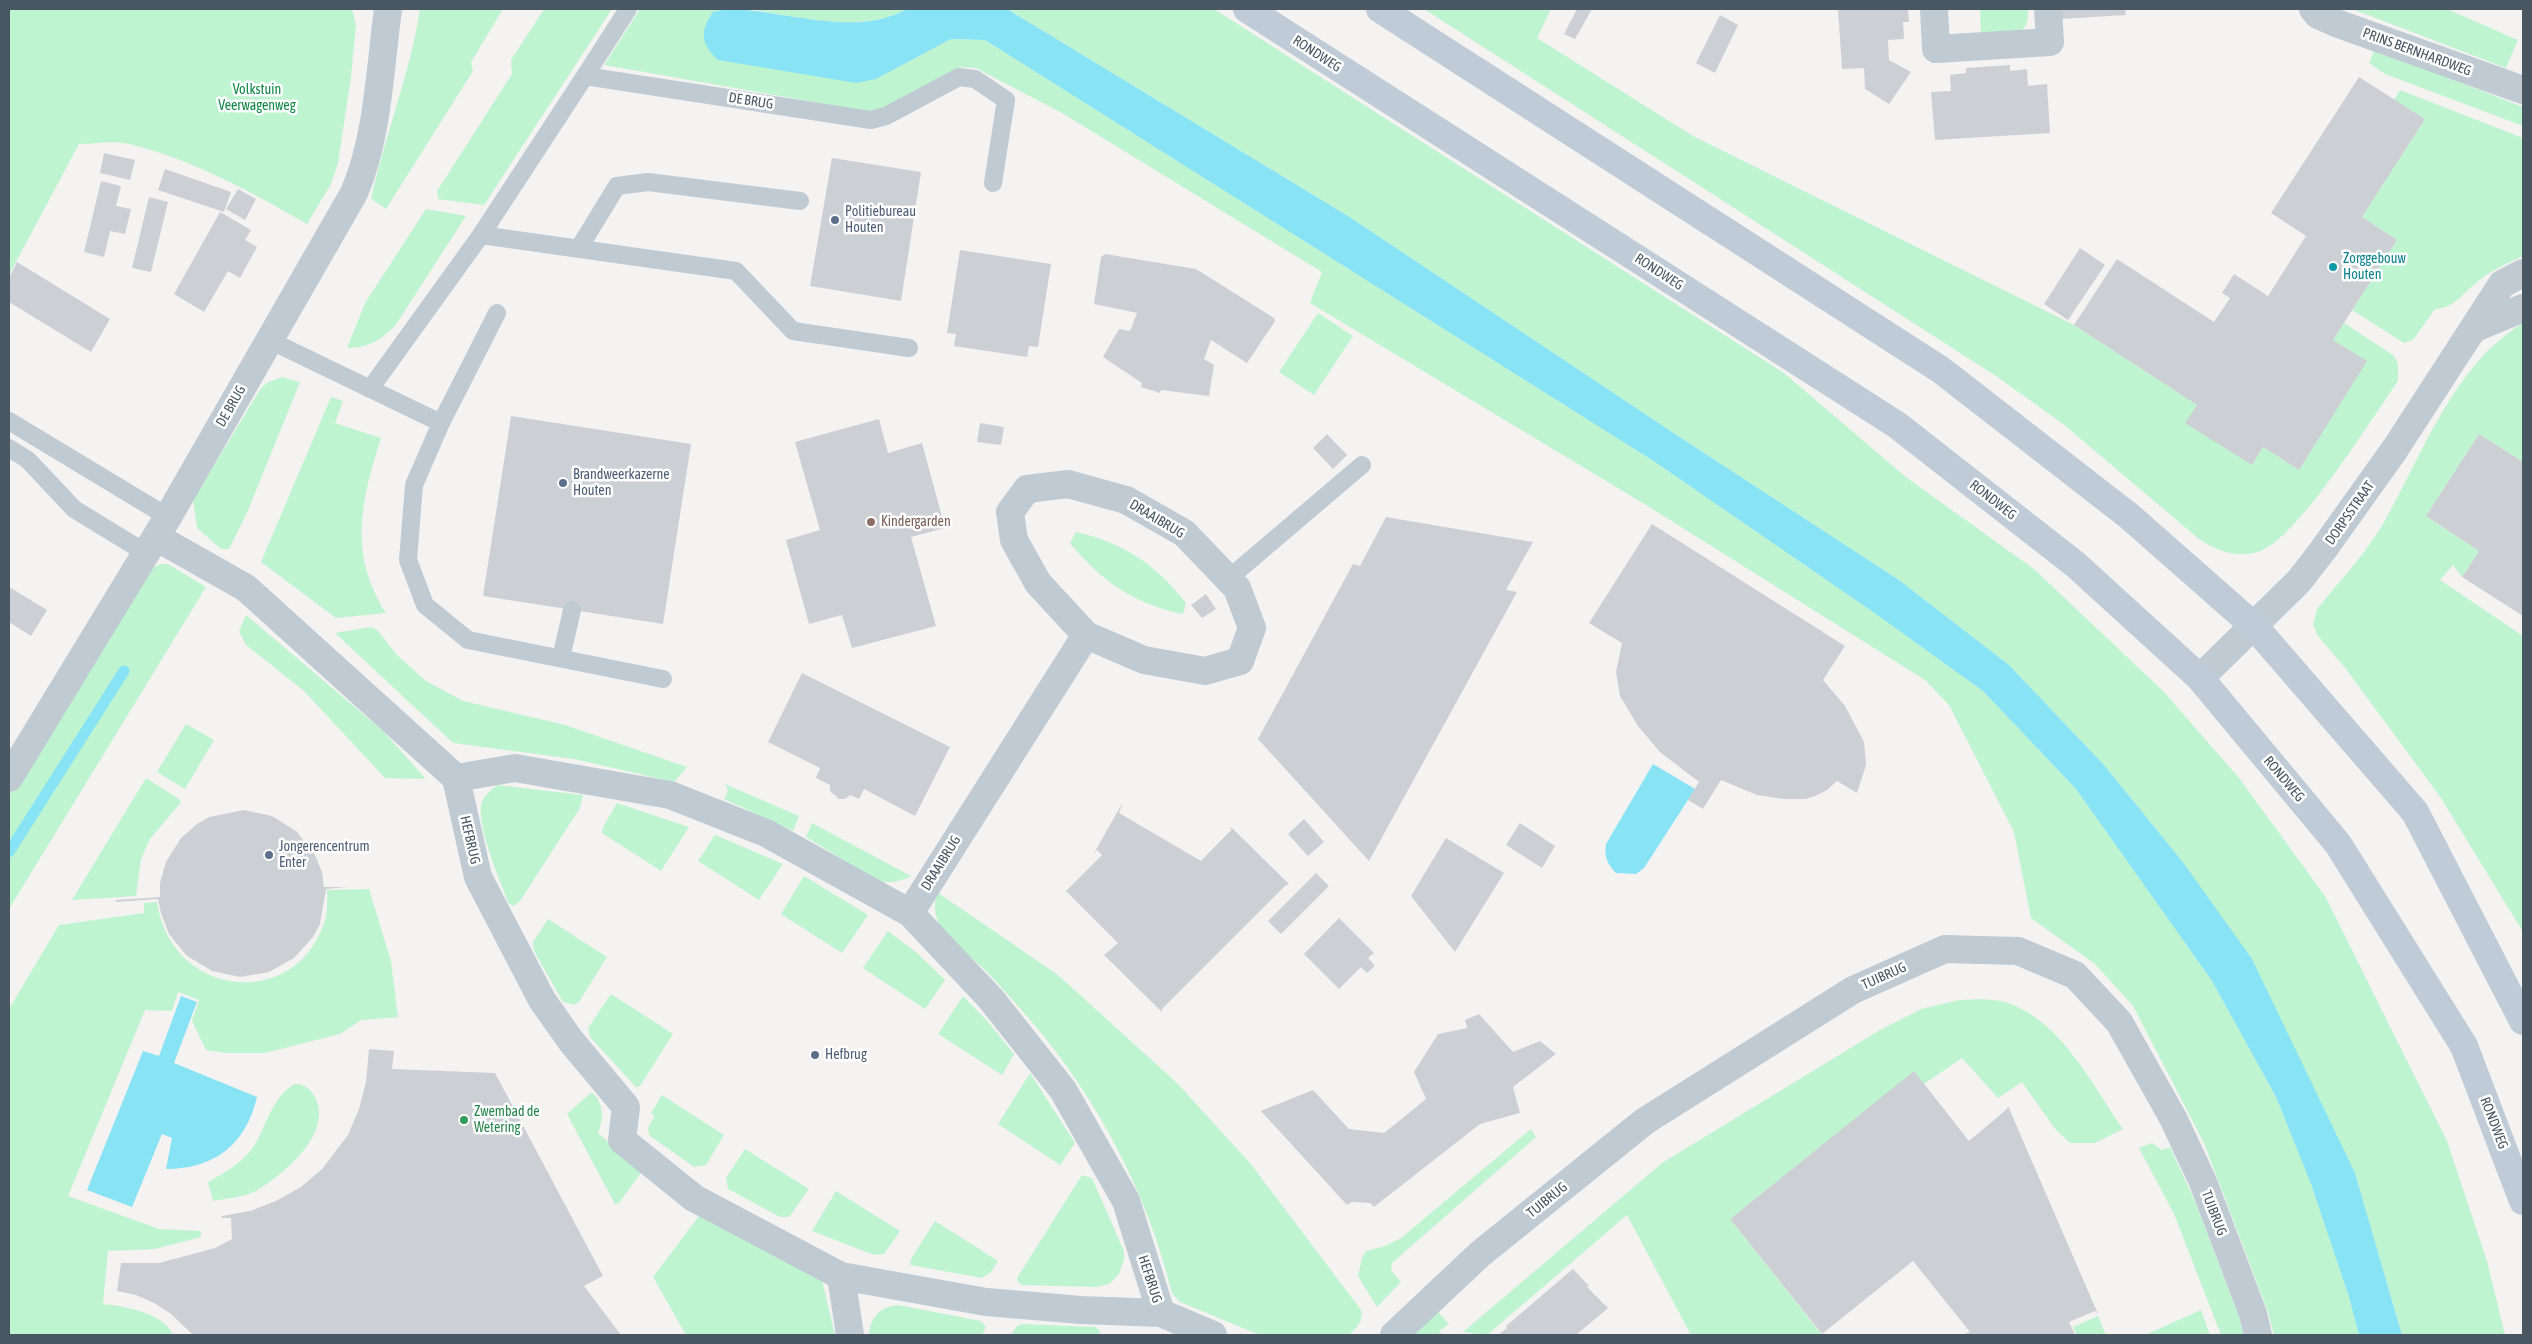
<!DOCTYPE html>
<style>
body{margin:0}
#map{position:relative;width:2532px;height:1344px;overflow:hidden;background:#f5f2f2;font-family:"Asap Condensed",sans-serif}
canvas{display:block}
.frame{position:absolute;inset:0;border:10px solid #485762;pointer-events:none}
</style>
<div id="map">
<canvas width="2532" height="1344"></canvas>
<div class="frame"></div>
</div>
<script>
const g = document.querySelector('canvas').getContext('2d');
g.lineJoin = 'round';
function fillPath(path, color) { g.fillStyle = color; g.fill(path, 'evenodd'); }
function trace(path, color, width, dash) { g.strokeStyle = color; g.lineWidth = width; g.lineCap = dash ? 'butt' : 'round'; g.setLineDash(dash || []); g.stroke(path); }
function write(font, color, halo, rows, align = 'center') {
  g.font = font + ' "Asap Condensed",sans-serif'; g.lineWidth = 5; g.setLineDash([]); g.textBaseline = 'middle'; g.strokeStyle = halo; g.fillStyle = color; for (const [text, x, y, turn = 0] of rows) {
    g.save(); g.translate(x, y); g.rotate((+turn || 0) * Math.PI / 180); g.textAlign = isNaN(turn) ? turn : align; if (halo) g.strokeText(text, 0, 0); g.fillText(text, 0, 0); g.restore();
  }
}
fillPath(new Path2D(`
 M9,9h343l4,16 -5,52 -13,86 -7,21 -24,40c-56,-32 -115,-65 -178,-80 -15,-4 -35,0 -50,0l-70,131z
 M420,9h83l-32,53 2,9 -87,138 -15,-10c14,-64 39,-125 49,-190z
 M544,9h68l-128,196 -46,-6 -1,-8 75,-117 -1,-14z
 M640,9h86l-13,3 163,67 75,-40 34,1 670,422 218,150 110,79 93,98 136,192 64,116 35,87 38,113 10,38h-85l-6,-23 -64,-169 -71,-137 -38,-42 -64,-46 -17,-86 -65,-127 -24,-25 -279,-175 -336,-202 12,-31 -260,-159 -86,-45 -14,-1 -80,42 -11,3 -267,-47z
 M747,9h160c-47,26 -110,7 -160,0z
 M1007,9h207l570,364 123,105 127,91 130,123 75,86 86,118 122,245 40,120 18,74h-103l-47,-162 -173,-312 -78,-96 -95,-100 -110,-85 -224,-146 -327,-218z
 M1424,9h127l-14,29 156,98 381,189 123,80 -11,18 66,42 11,-18 36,23 67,-109 -33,-21 11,-17 49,32 5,8v18c-26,37 -100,157 -138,170 -22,8 -43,0 -61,-12l-136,-115 -67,-48z
 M1980,9h48c0,9 0,18 -9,23l-38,2z
 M2352,9h95l71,31 -12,28z
 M2375,49l148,58v19l-138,-52 -16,-11z
 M2400,90l123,48v118c-16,7 -33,15 -47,27 -14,11 -22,25 -41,26l-22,31 -9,3 -52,-33 45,-70 -35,-23 63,-98 -31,-19z
 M426,209l40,7 -71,110c-16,15 -25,21 -48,22l18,-45z
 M1318,313l35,23 -39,59 -35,-23z
 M2523,323v139l-44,-28 -53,82 53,35 -17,26 -9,-12 -13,15 83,56v296l-82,-134 -95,-129 -28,-33 -5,-11 4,-16c22,-27 48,-55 66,-85 39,-68 70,-159 140,-201z
 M282,377l18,5 -53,131 -18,36h-8l-24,-21 -4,-28 68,-112 6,-5z
 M331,397l12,4 -8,22 46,15c-20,63 -33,115 5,175l-50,5 -75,-56z
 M1076,532c46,10 81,33 110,71l-3,11c-49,-10 -82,-33 -113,-71z
 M160,564h8l38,23 -197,322v-113l135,-217 7,-10z
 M246,615l137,116 43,48 -41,-1 -82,-88 -57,-45 -7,-14z
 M371,627l6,3 21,26 28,25 37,20 102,24 122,42 -13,15 -100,-23 -121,-16 -118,-110z
 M186,724l28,16 -29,49 -28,-17z
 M146,778l33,21 2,3 -31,37 -9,20 -5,37 -64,4z
 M725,784l74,32 -6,15 -69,-32 4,-8z
 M497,785l86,10 -3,13 -60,93 -6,5 -5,-2c-9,-23 -31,-74 -28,-98 1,-9 9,-15 16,-21z
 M617,803l72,24 -28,44 -59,-38 1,-6z
 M812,823l99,53c-13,6 -22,8 -35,4l-70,-43z
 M715,835l68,29 -24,36 -61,-39z
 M804,876l64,39 -26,38 -61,-39z
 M369,889l22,72 7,56 -37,3 -21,14 -75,19h-40l-19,-3 -14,-29 7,-21 -21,-8 -6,19 -27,-1 -77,186 91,33 42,2v6l-46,12 -47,2 -5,53c20,2 62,9 70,31h-164v-326l50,-84 85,-12v-10l13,-1c14,97 140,110 168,18 3,-9 2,-21 2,-30z
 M937,892l121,83 119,108 73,80 111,147c3,11 -4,17 -12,25h-89l-80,-33 -8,-9c-26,-106 -82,-209 -156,-289 -10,-11 -20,-23 -31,-34 -13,-13 -41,-32 -47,-49 -4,-10 -4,-19 -1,-29z
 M548,919l59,38 -28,45 -5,3 -11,-3 -29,-51 -1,-9z
 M888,931l29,22 28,27 -20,29 -62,-41z
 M611,994l62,40 -33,52 -4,1 -46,-50 -2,-9z
 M963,996l26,27 25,31 -12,21 -64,-41z
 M1982,999c7,1 15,1 23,3 56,18 87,82 118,127l-28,14h-25l-15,-14 -33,-47 -24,16 -36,-40 -38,26 -10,-12 -184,147 92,116h-131l-64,-120 -140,120 -24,-3 199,-169 218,-133 41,-21 39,-9z
 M1030,1073l45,70 -15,22 -62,-41z
 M294,1084c10,0 16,4 21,13 18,35 -28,74 -54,91 -13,9 -33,10 -48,13l-5,-19c20,-11 39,-22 50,-43 11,-21 15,-41 36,-55z
 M592,1092c12,12 12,26 6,41l44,38 -23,32 -4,1 -48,-90z
 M662,1095l62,40 -18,30 -12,2 -44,-31 -2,-5 1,-6 6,-8 -4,-4z
 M1531,1129l5,8 -144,126 -1,7 10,12 -24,25 -19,-31 4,-18 4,-7 19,-5 16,-8z
 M2152,1143l10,7 8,-3 24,52 45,118 5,18h-23l-47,-121 -35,-66z
 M745,1149l64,40 -20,28h-9l-52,-28 -2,-11z
 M1082,1175l10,3 32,73v9l-5,14 -10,10 -13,3 -74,-2 -4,-3 -1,-4z
 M836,1191l64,40 -16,23 -10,1 -62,-24z
 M702,1212l119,64 14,59h-149l-33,-58z
 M935,1221l63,40 -7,11 -9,6 -72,-13 1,-6z
 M898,1305l83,16 5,6 -4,8h-113c1,-18 11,-28 29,-30z
 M1433,1306l16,18 -10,7 3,4h-39z
 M2201,1310l9,25h-65z
 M2098,1316l8,19h-29l-4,-8z
 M1022,1324l74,3 4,4 -1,4h-88l5,-8z`), '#bff4d1');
fillPath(new Path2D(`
 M726,9c58,0 127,30 181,0h100l341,207 327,218 224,146 110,85 95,100 78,96 70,98 103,214 47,162h-43l-10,-38 -38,-113 -35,-87 -64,-116 -136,-192 -93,-98 -110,-79 -218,-150 -670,-422 -34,-1 -75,40 -20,4 -138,-23c-17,-17 -19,-27 -5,-48z
 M1653,764l42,25 -51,79 -8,6 -20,-1c-9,-9 -12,-17 -10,-29z
 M181,996l16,6 -23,61 83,34c-11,47 -42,72 -91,72l6,-31 -10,-4 -30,73 -45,-17 56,-139 16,5z`), '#88e3f5');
trace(new Path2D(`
 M9,852l115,-181`), '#88e3f5', 11);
fillPath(new Path2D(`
 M1577,9h15l-17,30 -11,-5z
 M1838,9h70l1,13h-6l1,17 -16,1 1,20 22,12 -22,32 -24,-15 -1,-21 -22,1z
 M2059,9h66l1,6 -66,4z
 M1720,15l18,10 -23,48 -19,-10z
 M2010,65v6l17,-2 1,17 19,-2 3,49 -115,7 -4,-48 20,-1 -1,-16 16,-2v-5z
 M2359,77l66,42 -63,98 35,23 -64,100 34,21 -68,109 -36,-23 -11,18 -67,-42 12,-18 -123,-80 43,-66 97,63 16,-24 -8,-5 12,-19 34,22 38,-60 -35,-23z
 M104,153l31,7 -5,20 -30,-7z
 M832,158l89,14 -20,129 -91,-15z
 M165,169l66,23 -7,20 -66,-22z
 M101,181l20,5 -5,20 15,3 -6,25 -15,-3 -6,26 -20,-5z
 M238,189l18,10 -11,21 -19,-11z
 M149,197l19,5 -17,70 -19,-4z
 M220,212l31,18 -6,10 12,7 -17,31 -12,-7 -24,41 -30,-18z
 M2080,248l25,17 -37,55 -24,-16z
 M960,250l91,14 -13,83 -9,-1 -2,11 -73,-11 2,-12 -9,-1z
 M1105,254l91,15 78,49 1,3 -28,42 -36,-23 -7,19 10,6 -5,31 -48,-6 -1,3 -19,-6 1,-4 -39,-26 16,-28 11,2 7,-18 -43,-9 7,-47z
 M17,262l93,57 -19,33 -82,-50v-24z
 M511,416l180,28 -28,180 -180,-28z
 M879,419l9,34 34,-10 23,85 -34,9 25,89 -84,22 -10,-33 -33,9 -23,-84 34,-10 -25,-88z
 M980,423l24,4 -3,18 -24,-3z
 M1327,434l20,21 -14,14 -20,-21z
 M2479,434l44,28v154l-61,-39 17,-26 -53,-35z
 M1386,517l147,25 -27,48 11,2 -148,269 -111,-122 95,-175 7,2z
 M1652,524l193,122 -22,34 22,26 19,36 2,23 -9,28 -20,-12 -10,9 -12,6 -9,3h-23l-26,-4 -36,-15 -18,29 -15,-9 11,-18 -39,-30 -22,-26 -18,-30 -4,-24 6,-29 -33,-20z
 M9,587l38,23 -16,26 -22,-14z
 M1206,594l10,15 -14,9 -11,-13z
 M802,673l148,74 -35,69 -51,-27 -5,10 -9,-4 -5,4h-6l-9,-8v-6l-14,-7 4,-10 -52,-26z
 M1123,802l-4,11 82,48 30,-31v-3l58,57 -3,1 -124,124v3l-58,-57 14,-12 -52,-52 36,-36 -5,-5 -4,5z
 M244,810l28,6 24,15 18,22 8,19 2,15h23l-21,2 -6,35 -7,13 -19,21 -25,14 -29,5 -28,-6 -25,-15 -18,-22 -8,-21 -3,-14 -42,3v-2l44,-3v-14l6,-21 15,-24 16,-14 12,-7z
 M1304,819l20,23 -16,14 -20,-22z
 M1520,823l35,23 -13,22 -36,-23z
 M1446,838l58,35 -49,79 -44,-56z
 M1316,873l13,13 -48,48 -13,-13z
 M1339,918l35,35 -6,5 7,8 -8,7 -6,-6 -22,22 -35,-35z
 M1479,1014l34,38 27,-11 16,13 -43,33 7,26 -40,11 -106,83 -4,-4 -18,-1 -5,3 -86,-94 52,-21 36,39 35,4 42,-34 -12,-27 24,-38 29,-6 -2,-8z
 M369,1049l25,2 -2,18 103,4 108,203 -19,10 37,49h-428l-22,-21 -17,-11 -18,-8 -19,-4 4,-28h38l56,-15 17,-9 -1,-21h-9v-2l28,-5 26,-10 25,-14 21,-18 26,-34 11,-26 7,-27z
 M1914,1071l55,70 38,-32 1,-3 90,208 -3,-3 -26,11 6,13h-113l8,-3 -57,-71 -91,73 -92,-115z
 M1573,1269l16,17 -2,1 21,21 -32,27h-78l9,-7 -1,-2z`), '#ccd0d5');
trace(new Path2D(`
 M585,76l43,-67
 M481,235l104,-159 286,44 15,-4 73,-39 16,2 31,21 -13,83
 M579,248l38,-62 31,-4 152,19
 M269,340l172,83 -27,62 -6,75 17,45 43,35 195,39
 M370,389l111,-154 255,36 57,60 116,17
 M9,421l159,96
 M441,423l56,-110
 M9,448l19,12 46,49 72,44
 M1228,579l134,-114
 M561,658l11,-48`), '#bfcad3', 18);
trace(new Path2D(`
 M1934,9l2,40 114,-7 -2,-33
 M2313,9l5,6 18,8 187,67
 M156,537l90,51 210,190 22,99 64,123 29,41 55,66 -4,33 72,58 147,78 145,26 95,8 80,3 52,22
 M9,778l159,-261 186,-324c24,-55 26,-125 34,-184
 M456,778l59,-10 155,27 96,38 144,80 81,86 72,91 63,111 35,112
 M910,913l176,-278 58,25 61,11 35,-10 12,-33 -15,-40 -53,-55 -58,-33 -58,-16 -41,5 -17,23 4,28 24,43 48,52
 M841,1276l9,59
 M1394,1335l86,-81 165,-133 208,-131 92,-41 73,2 57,24 44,47 54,96 30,64 50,132 5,21`), '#bfcad3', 28);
trace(new Path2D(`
 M2475,328l48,-20
 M2200,678l99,-97 24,-31 72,-101 107,-165 21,-11`), '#bfcad3', 28);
trace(new Path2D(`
 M1247,9l650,416 179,140 124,113 138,166 126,202 59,155
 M1380,9l561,361 188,146 125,110 161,186 108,209`), '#bfccd7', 28);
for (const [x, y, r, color] of [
 [835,220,5,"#5c6f8a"],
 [2333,267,5,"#0f9aa8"],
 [563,483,5,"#5c6f8a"],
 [871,522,5,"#8d6e63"],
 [269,855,5,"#5c6f8a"],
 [815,1055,5,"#5c6f8a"],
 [464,1120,5,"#2e9e5b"]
]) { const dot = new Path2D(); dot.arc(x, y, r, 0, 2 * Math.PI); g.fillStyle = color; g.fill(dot); trace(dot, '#fff', 2); }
write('14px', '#485762', '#fff', [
 ["PRINS BERNHARDWEG",2417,52,20],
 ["RONDWEG",1317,54,33],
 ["DE BRUG",751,101,9],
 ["RONDWEG",1659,272,33],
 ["DE BRUG",231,406,-60],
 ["RONDWEG",1993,500,38],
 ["DORPSSTRAAT",2350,513,-55],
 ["DRAAIBRUG",1157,519,31],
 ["RONDWEG",2284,779,50],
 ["HEFBRUG",470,840,77],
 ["DRAAIBRUG",941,863,-58],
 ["TUIBRUG",1884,976,-24],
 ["RONDWEG",2494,1123,69],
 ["TUIBRUG",1547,1200,-39],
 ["TUIBRUG",2214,1213,69],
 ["HEFBRUG",1150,1279,72]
]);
write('14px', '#0f8746', '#fff', [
 ["Volkstuin",257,90],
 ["Veerwagenweg",257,106]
]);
write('14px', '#4e5e75', '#fff', [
 ["Politiebureau",845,212],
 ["Houten",845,228],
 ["Brandweerkazerne",573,475],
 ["Houten",573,491],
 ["Jongerencentrum",279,847],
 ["Enter",279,863],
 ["Hefbrug",825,1055]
], 'left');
write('14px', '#0d838f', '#fff', [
 ["Zorggebouw",2343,259],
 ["Houten",2343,275]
], 'left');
write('14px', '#785e54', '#fff', [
 ["Kindergarden",881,522]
], 'left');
write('14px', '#27864d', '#fff', [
 ["Zwembad de",474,1112],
 ["Wetering",474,1128]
], 'left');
</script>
